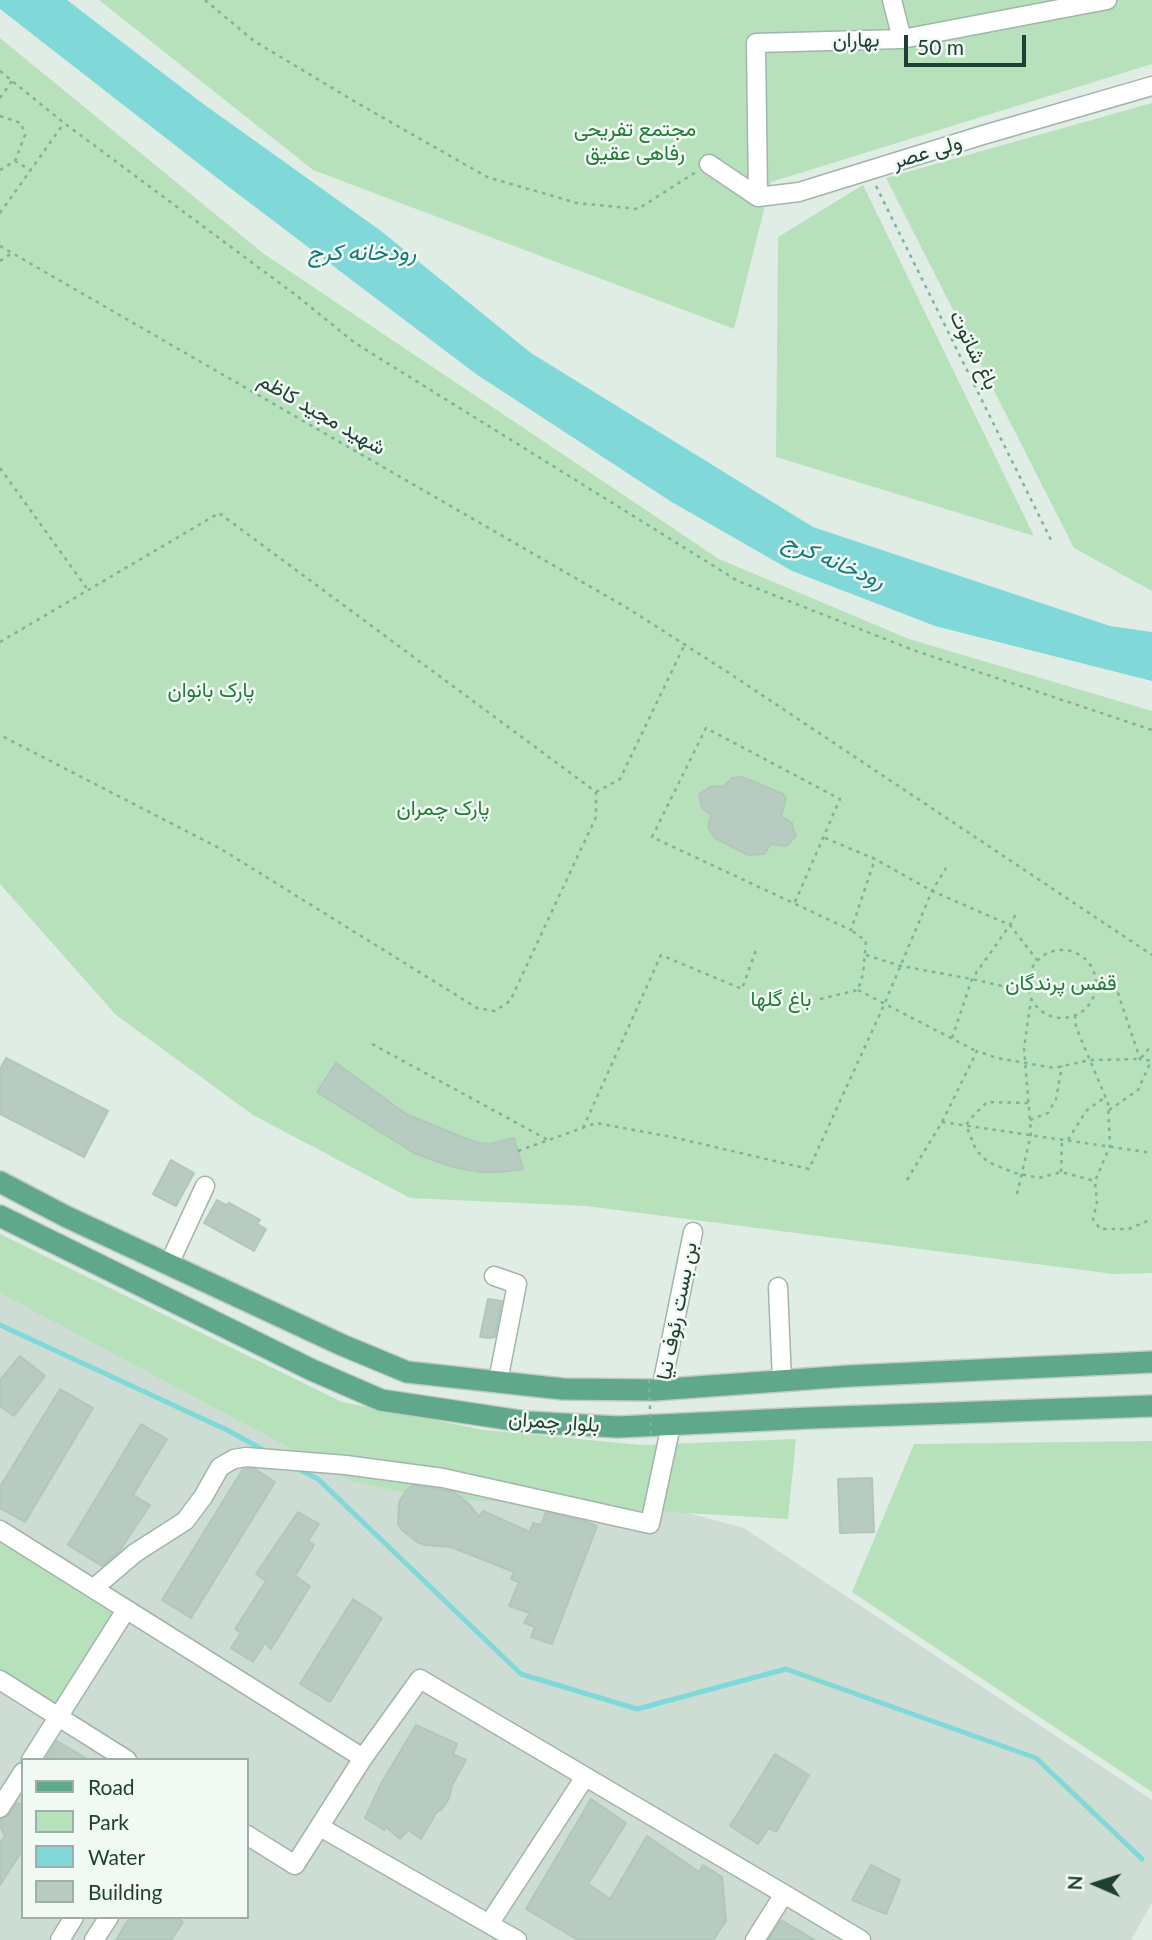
<!DOCTYPE html>
<meta charset="utf-8">
<style>
body{margin:0}
#map{position:relative;width:1152px;height:1940px;overflow:hidden;background:#e0ede5;font-family:Lato,sans-serif}
canvas{display:block}
.legend{position:absolute;left:21px;top:1758px;width:228px;height:161px;box-sizing:border-box;background:#f1f9f4;border:2px solid #9dafa6;margin:0;padding:9px 12px;list-style:none;font-size:21px;color:#1e3f31}
.legend li{display:flex;align-items:center;gap:14px;height:35px}
.legend b{width:35px;border:2px solid #9dafa6}
.north{position:absolute;left:1061px;top:1849px;width:70px;height:70px;-webkit-text-stroke:5px #f1f9f4;paint-order:stroke;rotate:273deg;font-size:19px;font-weight:700;line-height:28px;text-align:center;color:#1e3f31}
.north::after{content:'';display:block;margin:auto;width:24px;height:32px;background:#1e3f31;clip-path:polygon(50% 0,100% 100%,50% 72%,0 100%)}
.scale{position:absolute;left:904px;top:35px;width:122px;height:32px;box-sizing:border-box;border:4px solid #1e3f31;border-top:0;padding-left:9px;font-size:21px;line-height:24px;white-space:nowrap;color:#1e3f31;-webkit-text-stroke:5px #f1f9f4;paint-order:stroke}
</style>
<div id="map">
<canvas width="1152" height="1940"></canvas>
<ul class="legend">
<li><b style="height:9px;background:#5fa88a"></b>Road</li>
<li><b style="height:19px;background:#b6e1bb"></b>Park</li>
<li><b style="height:19px;background:#81d8d9"></b>Water</li>
<li><b style="height:19px;background:#b8cbc0"></b>Building</li>
</ul>
<div class="north">N</div>
<div class="scale">50 m</div>
</div>
<script>
const g = document.querySelector('canvas').getContext('2d');
g.lineJoin = 'round';
function fillPath(path, color) { g.fillStyle = color; g.fill(path, 'evenodd'); }
function trace(path, color, width, dash) { g.strokeStyle = color; g.lineWidth = width; g.lineCap = dash ? 'butt' : 'round'; g.setLineDash(dash || []); g.stroke(path); }
function write(font, color, halo, rows, align = 'center') {
  g.font = font + ' Lato,Vazirmatn,sans-serif'; g.lineWidth = 5; g.setLineDash([]); g.textBaseline = 'middle'; g.strokeStyle = halo; g.fillStyle = color; for (const [text, x, y, turn = 0] of rows) {
    g.save(); g.translate(x, y); g.rotate((+turn || 0) * Math.PI / 180); g.textAlign = isNaN(turn) ? turn : align; if (halo) g.strokeText(text, 0, 0); g.fillText(text, 0, 0); g.restore();
  }
}
fillPath(new Path2D(`
 M0,1250l340,170 404,108 408,272v103l-21,37h-1131zM23,1760h224v157h-224z`), '#ceddd4');
fillPath(new Path2D(`
 M99,0h1053v64l-381,118 -37,147 -421,-159z
 M0,38l264,216 455,305 190,80 243,72v562l-38,1 -528,-68 -176,-8 -157,-83 -137,-100 -116,-131z
 M1152,103v488l-78,-43 -188,-370z
 M863,185l171,351 -258,-79 2,-220z
 M0,1234l342,168 142,28 158,15 154,-6 -8,80 -357,-21 -79,-17 -352,-188z
 M1152,1441v351l-300,-200 62,-148z
 M0,1542l115,73 -63,92 -52,-33z`), '#b6e1bb');
fillPath(new Path2D(`
 M0,0h67l135,103 179,128 150,122 282,174 297,99 42,6v49l-217,-55 -143,-55 -122,-70 -194,-127 -246,-186 -230,-179z`), '#81d8d9');
trace(new Path2D(`
 M0,1325l227,105 42,23
 M296,1468l22,11 203,195 116,35 149,-40 250,89 106,101`), '#81d8d9', 5);
const building = new Path2D(`
 M742,777l41,17 3,5 -5,17 11,7 1,6 3,7 -10,10 -15,-2 -7,10 -16,1 -33,-17 -7,-11 3,-12 -9,-7 -3,-14 13,-8 11,1 9,-9z
 M6,1058l102,53 -24,46 -84,-43v-45z
 M336,1063l70,51 56,23 17,6 11,1 24,-6 9,31 -23,3h-20l-27,-5 -39,-14 -97,-61z
 M171,1160l23,13 -18,33 -23,-12z
 M217,1200l9,5 3,-2 31,17 -3,4 9,5 -12,22 -50,-28z
 M488,1299l14,2 -7,36 -6,1 -9,-1z
 M20,1356l25,20 -31,40 -14,-10v-26z
 M60,1389l33,19 -68,114 -25,-14v-21z
 M141,1424l26,15 -34,56 17,10 -32,48 -16,13 -34,-21z
 M243,1469h12l20,13 -84,136 -29,-18z
 M872,1478l2,54 -34,1 -2,-54z
 M413,1485l41,7 15,12 10,13 4,-6 47,21 3,-9 8,2 5,-13 38,9 13,5 -45,118 -21,-7 4,-10 -11,-4 6,-10 -21,-7 10,-24 -8,-3 3,-7 -63,-25 -26,-2 -8,-3 -15,-12 -4,-6 1,-22 7,-11z
 M298,1512l21,12 -11,17 6,4 -19,31 15,10 -39,63 -6,-6 -12,19 -22,-14 10,-15 -6,-4 31,-48 -10,-7z
 M353,1599l29,19 -52,84 -30,-18z
 M416,1725l41,19 -4,10 13,6 -14,25 -2,10 -3,7 -5,7 -6,4 -15,26 -13,-9 -8,9 -14,-12 -2,3 -19,-12 16,-34z
 M57,1741l32,19h-44z
 M775,1754l34,21 -33,57 -7,-4 -11,16 -28,-18z
 M591,1799l35,24 -38,61 22,15 37,-63 52,36 4,-7 19,12 4,44 -13,19h-135l-52,-31z
 M17,1803l6,2v44l-23,36v-42l5,-7 -5,-10v-7l9,-4z
 M871,1865l29,15 -14,34 -34,-14z
 M130,1917h46l7,5 -12,18h-55z
 M781,1920l34,20h-47z`);
fillPath(building, '#b8cbc0');
trace(building, '#b1c7bb', 2);
const street = new Path2D(`
 M892,0l10,39
 M709,164l49,33 41,-5 184,-57 169,-49
 M758,197l-2,-154 146,-4 205,-39
 M169,1264l36,-78
 M494,1276l23,8 -19,97
 M778,1287l4,94
 M661,1390l32,-158
 M0,1530l363,228 57,-79 364,215 -29,46
 M94,1588l41,-35 50,-32 18,-24 17,-30 14,-8 12,-2 100,8 97,13 207,46 21,-99
 M0,1680l127,80
 M31,1760l95,-150
 M0,1808l23,-36
 M320,1827l197,113
 M247,1835l48,30 68,-107
 M784,1894l77,46
 M489,1924l96,-147
 M60,1940l14,-23
 M94,1940l15,-23`);
const primary = new Path2D(`
 M0,1182l67,35 275,128 65,27 156,17 91,1 195,-14 303,-14
 M0,1216l312,154 69,30 146,22 91,5 192,-9 342,-12`);
trace(street, '#a2b5ab', 21);
trace(primary, '#c0c9c5', 24);
trace(new Path2D(`
 M205,0l49,41 105,63 128,73 90,26 61,6 58,-37
 M0,71l64,52 233,173 58,47 383,238 175,69 239,80
 M0,98l12,-17
 M0,116l21,7 4,12 -10,26
 M0,170l15,-9 15,9
 M876,186l177,358
 M0,213l64,-90
 M0,246l629,363 100,64 423,282
 M0,261l12,-8
 M0,468l88,122
 M0,642l219,-129 377,279v25l-86,184 -15,10 -18,-3 -256,-159 -221,-114
 M596,792l24,-13 64,-133
 M825,838l50,21 57,32 78,34 27,35
 M795,902l45,-103 -134,-71 -54,109 199,93 24,-71
 M1028 984a34 34 0 1 1 68 0a34 34 0 1 1-68 0Z
 M866,955l35,11 71,13 56,13
 M1096,981l21,9 23,69 12,2
 M858,990l118,61
 M820,999l38,-9 5,-16 3,-33 -15,-11
 M1075,1015l1,12 32,76 2,43 -15,35 2,21 -4,17 7,10h29l23,-10
 M952,1038l20,-59 38,-54 6,-11
 M372,1044l176,96
 M1028,1103l-41,-1 -14,14 -7,9 10,25 12,12 27,11 24,5 22,-6 34,9
 M1109,1110l29,-20 13,-29
 M1030,1120l18,-7 8,-14 6,-33
 M942,1122l210,31
 M583,1128l78,-173 81,34 14,-39
 M1068,1140l18,-29 18,-13
 M518,1151l78,-28 76,14 137,32 75,-164 48,-114 14,-23
 M1061,1172l1,-33
 M907,1180l35,-58 35,-71 20,7 57,10 36,-8 50,-1 12,-14
 M1017,1194l14,-60 -7,-86 7,-48`), '#7cb49a', 2.5, [3.5, 5]);
trace(street, '#fff', 18);
trace(primary, '#5fa88a', 21);
trace(new Path2D(`
 M649,1380l2,54`), '#7cb49a', 2.5, [3.5, 5]);
write('21px', '#1e3f31', '#f1f9f4', [
 ["بهاران",856,40,-1],
 ["ولی عصر",927,152,-17],
 ["باغ شاتوت",974,350,64],
 ["شهید مجید کاظم",322,414,30],
 ["بن بست رئوف نیا",677,1311,-79],
 ["بلوار چمران",554,1422,4]
]);
write('21px', '#247b38', '#f1f9f4', [
 ["مجتمع تفریحی",635,129],
 ["رفاهی عقیق",635,153],
 ["پارک بانوان",211,690],
 ["پارک چمران",443,808],
 ["قفس پرندگان",1061,983],
 ["باغ گلها",781,999]
]);
write('italic 23px', '#117a7c', '#f1f9f4', [
 ["رودخانه کرج",362,253],
 ["رودخانه کرج",834,561,23]
]);
</script>
